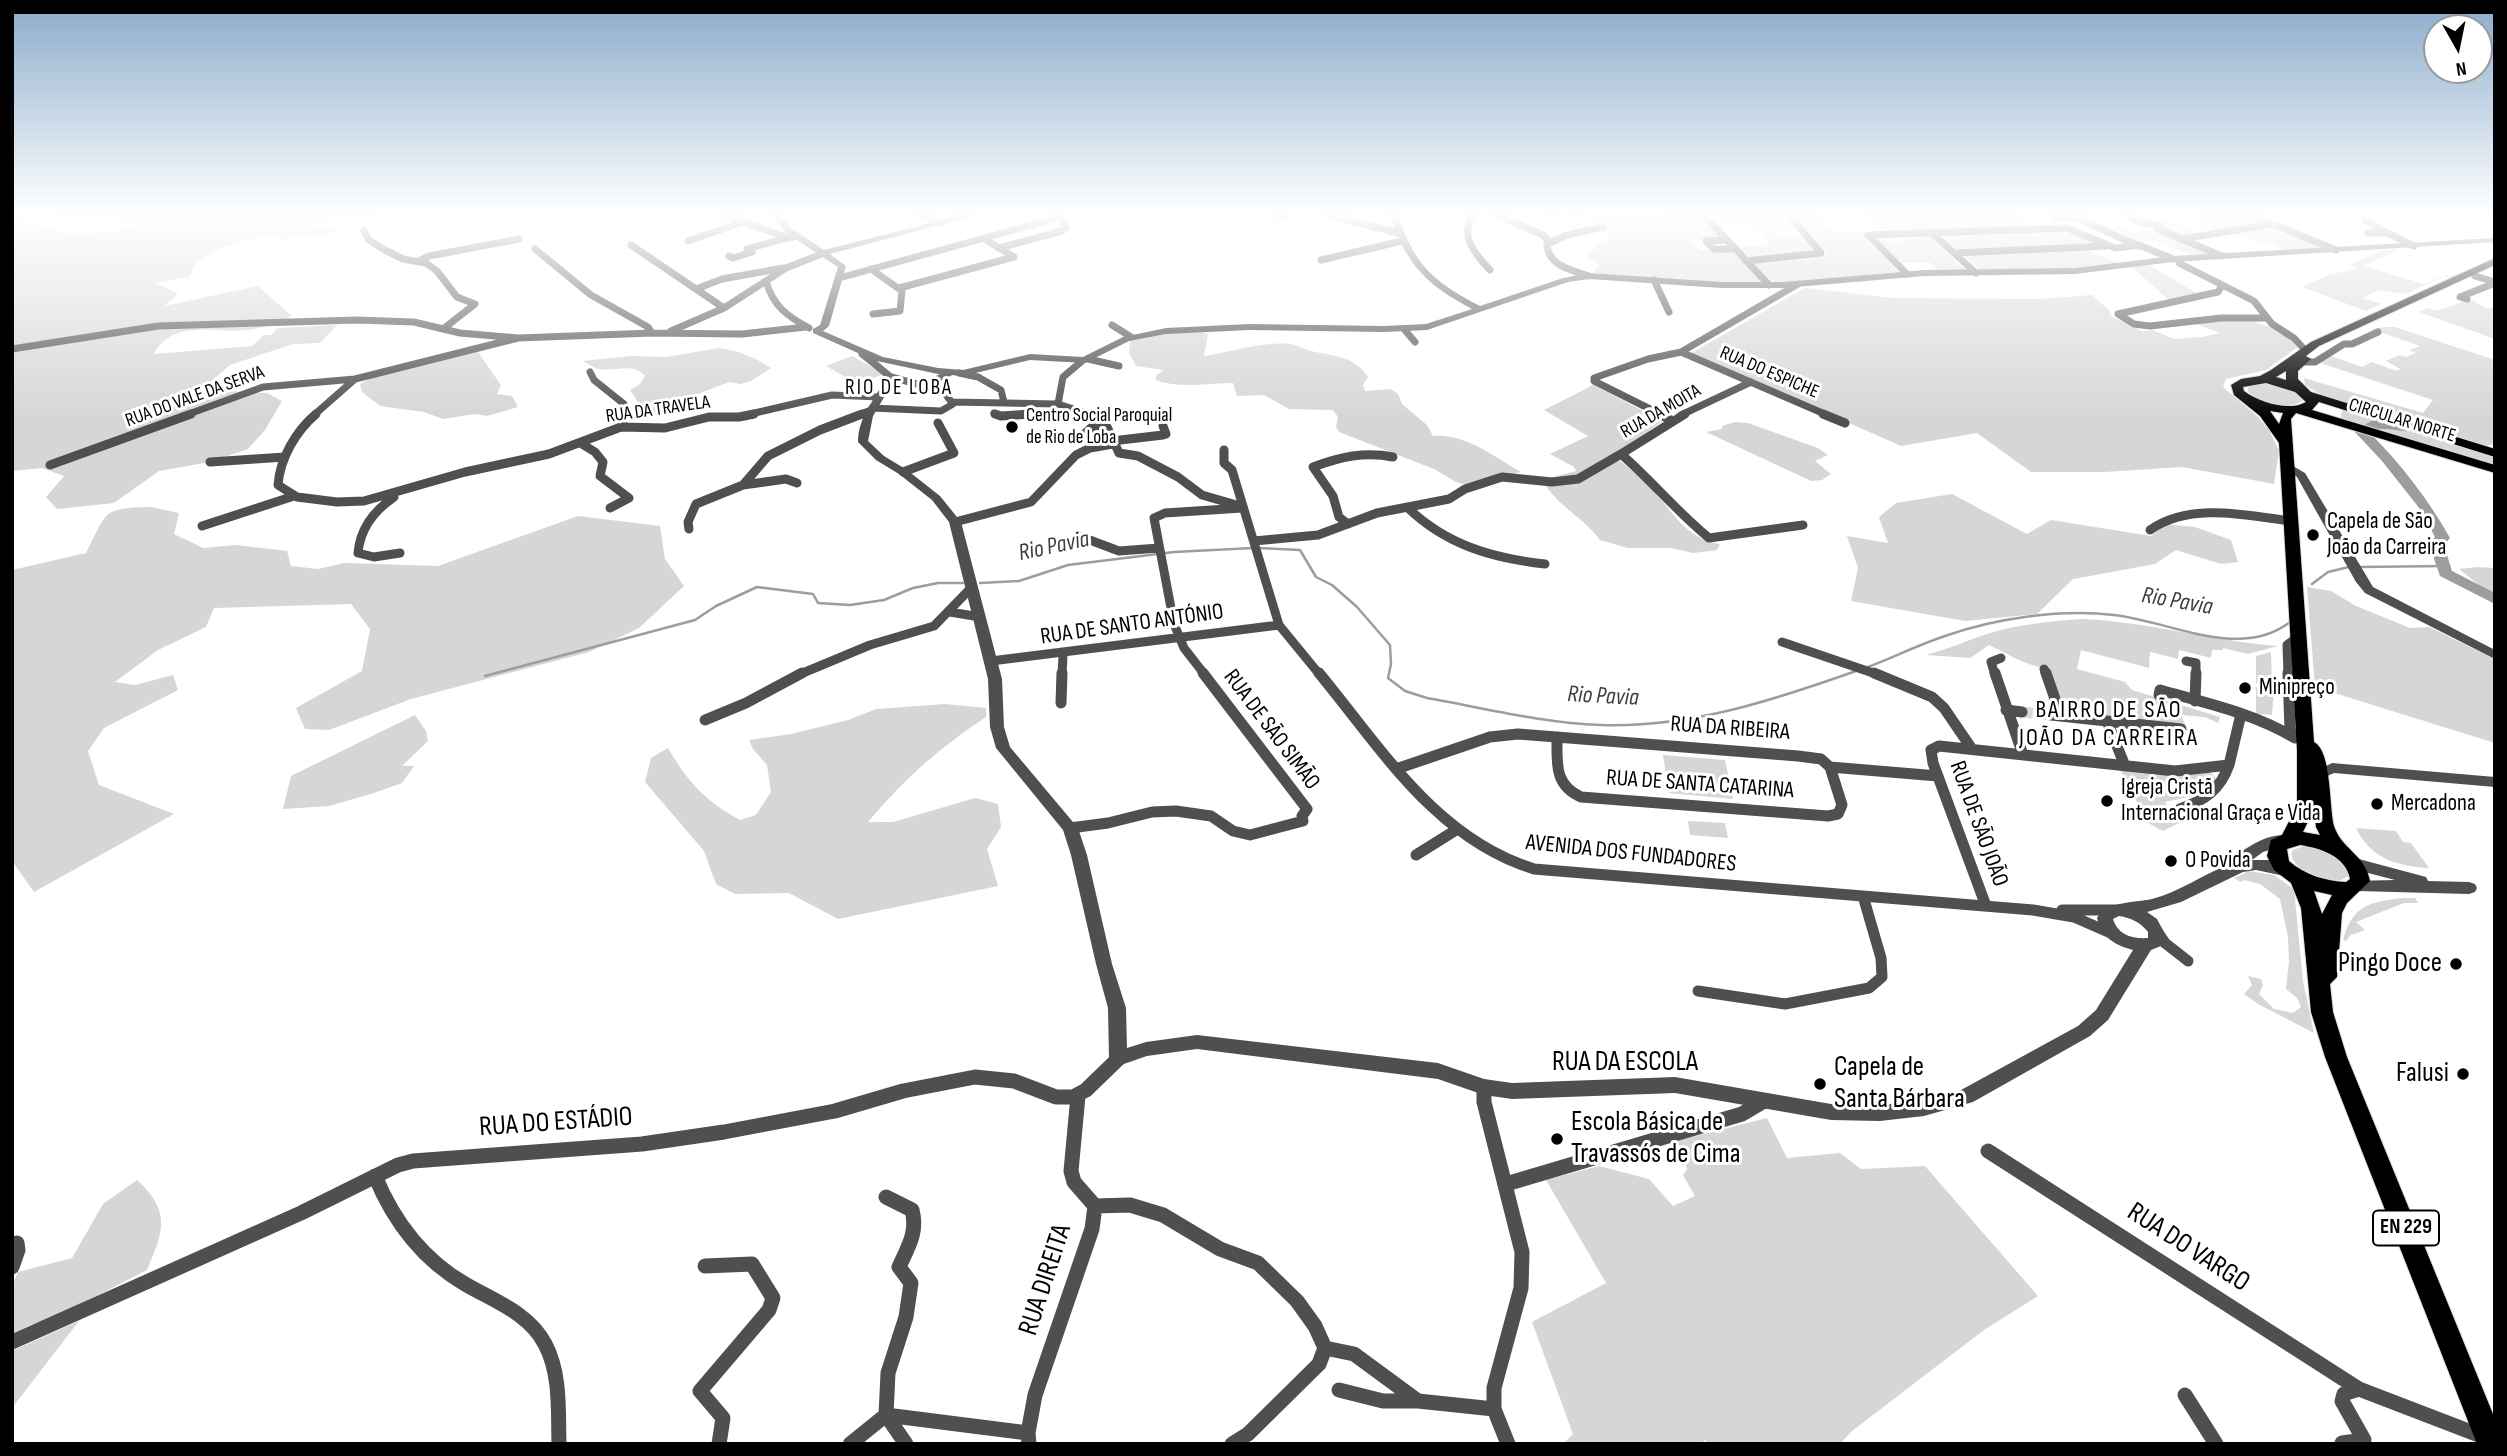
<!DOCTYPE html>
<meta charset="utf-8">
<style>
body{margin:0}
#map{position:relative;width:2507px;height:1456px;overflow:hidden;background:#fff;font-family:"Sofia Sans Condensed",sans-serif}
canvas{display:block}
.frame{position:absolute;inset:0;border:14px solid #000;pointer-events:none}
.north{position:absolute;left:2423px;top:14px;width:70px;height:70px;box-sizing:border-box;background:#fff;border:2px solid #999;border-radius:50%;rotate:171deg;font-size:19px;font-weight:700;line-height:28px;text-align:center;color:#000}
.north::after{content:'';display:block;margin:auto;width:24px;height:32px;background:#000;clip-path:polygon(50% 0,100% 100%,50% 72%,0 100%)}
</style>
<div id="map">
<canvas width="2507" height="1456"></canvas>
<div class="frame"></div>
<div class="north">N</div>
</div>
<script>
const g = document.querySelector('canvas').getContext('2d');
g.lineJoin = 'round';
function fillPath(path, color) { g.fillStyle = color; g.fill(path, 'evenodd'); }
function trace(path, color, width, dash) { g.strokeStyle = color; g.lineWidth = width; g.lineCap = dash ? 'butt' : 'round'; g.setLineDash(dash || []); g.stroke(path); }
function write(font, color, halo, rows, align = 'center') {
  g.font = font + ' "Sofia Sans Condensed",sans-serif'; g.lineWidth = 6; g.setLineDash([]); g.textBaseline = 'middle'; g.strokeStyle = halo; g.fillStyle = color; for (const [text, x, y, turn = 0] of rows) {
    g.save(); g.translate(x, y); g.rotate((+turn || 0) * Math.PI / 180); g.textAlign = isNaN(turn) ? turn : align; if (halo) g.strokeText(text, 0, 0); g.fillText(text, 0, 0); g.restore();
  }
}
fillPath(new Path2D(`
 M57,215h325l-75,9 17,6 20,-1 -9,4 -57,6 -11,-5 -44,13 -28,15 -5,14 -35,7 23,11 -14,12 94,-20 34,30c-12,4 -24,10 -37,13 -34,7 -82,-13 -101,25l98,-8 12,-11h7l7,-7 59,-3 -17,18 -27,1 -63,21 -29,25 66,3 15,8 -17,29 -17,19 -38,13 -51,9 -45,32 -57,6 -11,-12 18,-21 -22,-8 -30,3v-252c17,2 32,10 48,13 27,4 56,1 81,-8z
 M1545,215l154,3 24,21 -31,2 8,9 32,-1 29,33 -32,1 -137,-9 8,-9 -12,-9 1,-3 18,-15 1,-4c-25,-29 -31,-9 -63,-19z
 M1715,215h70l10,14 -21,1 7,7 20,-1 15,15 -66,6 -10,-7 1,-3 29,-3 -22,-21 -31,2 -6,-8z
 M1793,215h25l16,17h28v3l36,37 -118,11 -10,-3 -14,-14 1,-3 72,-8z
 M1868,215h149l20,13 -151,4z
 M2130,215c9,0 14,6 22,7 18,2 35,-1 53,-4l-5,-3h46l18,7 -44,9 -22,-9 -19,3 19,9 -17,3 -22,-9 10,-2c-11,-6 -26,-6 -39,-11z
 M2113,227h11l7,6 21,-4 61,25 -18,2 -42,-16 -18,3 -23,-10h9z
 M2270,227l54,21 -39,3 -17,-10 -9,1 -13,-7h-14z
 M2064,230l35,14 -143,6 -15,-15z
 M1900,234l30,1 27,28 11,7 -28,1 -11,-9 -27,1 -27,-24 2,-4 7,6h22z
 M2089,250l32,15 -37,4 -102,2 -19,-16z
 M2382,250h16l-34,16 60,18 21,-9 5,1 14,-5 -14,7 -5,-2 -40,18 -26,-4 -16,8 18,6 -15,7 -64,-24 27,-12 28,-7 -8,-3z
 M2150,265l49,30 -30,5 -37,-33z
 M1805,288l88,10 147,1 52,-4 17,15 2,6 31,15 11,-1 21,9 28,-2 18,-4 -24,-9c48,-6 63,-9 103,22l-33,24 -40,9 -3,8 35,30 11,13 10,21 -5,33 -92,-17 -77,5h-74l-54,-39 -76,13 -210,-93z
 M2470,299l17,10 8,-2v32l-76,-27 8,-4 10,3z
 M2385,327h10l100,33v83l-10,4 -162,-51 -18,-11 -1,-7 119,35 10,-13 -116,-38 12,-7 33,12 10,-5 25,9 3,-2 -14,-8 13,-6 7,2 10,-4 -7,-3 11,-4 -49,-17z
 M1197,331l11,3 -4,22c27,-4 59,-15 86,-12 8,1 14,5 21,7 23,5 43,5 57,26l-5,8 2,6 26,-2 7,5 4,10 25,21 6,11c34,-2 59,20 88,36l-51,14 -14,-4 -22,-13 -95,-37 -3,-5 2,-10 -5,-7 -44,-1 -25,-14 -27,1 -4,-13c-25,0 -53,6 -77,-3v-5l8,-5 -28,-4 -7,-13 1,-12 41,-8z
 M718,348c20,2 36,9 53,20l-20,13 -11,3 -11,-2 -31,12 -29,6 -3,7 -16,10 -13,-3 1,-12 -8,-12 9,-5 6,-9c-11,-14 -30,-4 -46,-7 -5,-1 -11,-5 -16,-8l48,-5 35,1z
 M478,352l23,33 -4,9 15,2 6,11 -31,9 -12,-2 -32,5 -19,-7 -44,-6 -18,-14 -2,-8 11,-6z
 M852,356l32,18 -26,10 -32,-18z
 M2264,383l27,7 12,10c-14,12 -44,3 -56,-9l3,-6z
 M1593,385l70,36 -50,34c12,10 26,21 37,32 23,24 35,52 70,57l-3,6 -24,3 -22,-5h-43l-28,-8c-16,-22 -41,-33 -56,-57l2,-4 30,-8 -2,-4 -24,-13 38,-18 -44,-26z
 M2342,408l153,47v11l-154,-46z
 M1735,422l13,1 70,25 10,7 -13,6 16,13 -9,6 -11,1 -105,-49 16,-3v-3z
 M1952,494l75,40 24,-14 100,16 15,-12 29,3 36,13 7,22 -17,2 -45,-14 -21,14 -82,15 -36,35 -72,7 -114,-20 7,-33 -11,-32 41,7 -9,-26 17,-14z
 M151,507l28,6 -5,21 29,14 33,-3 51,6 4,15 27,3 26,-6 94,3 140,-50 82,10 5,33 19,27 -45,42 -50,24 -178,47 -82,31 -24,-1 -9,-21 66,-37 8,-42 -19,-25 -137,4 -8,19 -48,23 -43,32 20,3 38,-10 5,15 -74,38 -16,23 11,34 75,29 -140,78 -22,-31v-291l74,-17c22,-42 15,-45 65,-46z
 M2477,567l18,1v30l-36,-29z
 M2307,587l24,4 25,15 54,22 19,-1 66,32v84l-180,-56z
 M2083,619c66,3 129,22 195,27l-30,8 -25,-6v2h-11l-1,8 -32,-8 -1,9 -28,-7 -1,16 -68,-18 -4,19 48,13 7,8 88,27 -2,6 -13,-6 -24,-2 5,11 -124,-14 -16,-44c-20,-2 -38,-14 -57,-23l-19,13 -44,-3c23,-6 42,-15 64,-22 30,-9 62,-12 93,-14z
 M2271,652l1,35 -16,-4v-27z
 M2256,687l18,5 -2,23 -16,-1z
 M945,704l41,4v9c-45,29 -84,64 -118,105h25l82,-24 23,6 3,23 -14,22 11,37 -160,33 -49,-26 -54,1 -19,-10 -12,-33 -59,-69 6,-24 17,-10c20,34 37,53 72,72l16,-5 15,-23 -4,-27 -14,-16 -4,-9 42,-6 57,-14 28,-11z
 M415,715l11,16 2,10 -26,25h12l-12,17 -31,11 -42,12 -46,3 8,-33z
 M1663,755l62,5 8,39 -64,-6z
 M2119,768l91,4 9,9 -12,12 -42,9 4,7 18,10 -24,12 -15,-8z
 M1688,821l37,2 3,15 -38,-3z
 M2356,828l40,3 7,11 8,1 18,25c-32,-2 -58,-9 -73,-40z
 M2304,846c19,1 33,9 44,25v5c-17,14 -52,-2 -57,-22l2,-4z
 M2249,871l25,4 20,14 9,92 11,52 -56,-29 -14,-10 8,-9 -4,-9 13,3 2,6 -4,9 15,15 19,4 8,-6 -4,-9 -11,-9 3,-28 -1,-24 -8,-38 -20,-15 -16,-4 -3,2 -7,-4z
 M2402,898h13l3,5h-14l-48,19 9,8 -14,5 -5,6 -3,-1c9,-34 26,-38 59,-42z
 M1767,1118l20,40 53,-5 21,16 64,-3 113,130 -54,34 -132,101 -12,13h-132l-3,-4 -5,4h-137l10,-10 -41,-112 74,-39 -60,-103 53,-14 50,13 24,27 22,-10 -12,-21 4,-6 -11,-28z
 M137,1180c35,32 26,52 10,90l-95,49 -22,6 -18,9v-47l6,-15 54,-14 31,-54z
 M79,1321l-67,87v-57z`), '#d6d6d6');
trace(new Path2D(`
 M1259,548l41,2 16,27 16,8 25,22 33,38 1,19 -3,14 17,13 22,7c57,10 116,25 174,27 89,3 173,-25 255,-54
 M2359,567l85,-1
 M980,583l39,-2 49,-16 106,-13 79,-4
 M2312,584l16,-12 21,-5
 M1865,668c27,-10 53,-23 80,-32 51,-18 115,-27 169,-21 56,6 126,46 176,7
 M485,676l210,-56 21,-14 41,-19 56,7 5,9 32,2 34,-5 29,-12 25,-5h25`), '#9d9d9d', 2.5);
fillPath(new Path2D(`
 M2373,420l39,3 6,4c-13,10 -34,-4 -49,5 32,32 59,67 81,106l-6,7 8,26 43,22v11l-55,-28 -11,-32 6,-7 -15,-28 -38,-48 -28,-30z`), '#9d9d9d');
trace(new Path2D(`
 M2022,712l29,3`), '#d9d9d9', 11, [11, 6]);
const primary = new Path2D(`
 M2495,258v7l-176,81 -13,10 5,3 -13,12v8l13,13 184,57v8l-176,-55 -7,8 183,55v8l-199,-60 -5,6 23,323c18,9 15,66 20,84 8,24 31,28 36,55l-23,22 -5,10 -5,64 -7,7 3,28 14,45 148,362v25h-18l-152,-387 -14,-45 -10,-104 -10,-25 -17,-13 -7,-14 4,-16 11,-5 15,-29v-56l-18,-307 -19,-27 -26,-21 -3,-10 10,-6 19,-3 11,-6 40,-28zM2286,371v9l-10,-3zM2266,383l29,9 11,10c-17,10 -47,0 -62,-11l-1,-4zM2270,411l13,2 -4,11zM2314,809l2,18 4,8 -17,-3zM2300,845c20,3 46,11 50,34l-4,3c-21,-1 -41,-7 -57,-21l-2,-12zM2314,891l18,4 -10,19z`);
trace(primary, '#dbdbdb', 2);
trace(new Path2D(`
 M725,215l63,23 8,-2
 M920,215l23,8
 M1328,215l70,18
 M1472,215c-12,22 3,39 18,55
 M1498,215l45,20 4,4c-2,26 21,30 42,37
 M1704,215l65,70
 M2071,215l67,31
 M2126,215l16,8 18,2
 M2251,215l85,35
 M1279,217l5,-2
 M1668,217l19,-2
 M2055,218l17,-1
 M2365,220l23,13h-20
 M2158,229l64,27
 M364,231l5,9 14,9 20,10 23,4 11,8 20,26 18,7 -32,25
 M1932,233l44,40
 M2388,233l26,13
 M2181,239l92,-15
 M1727,240l-21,1 8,8h21
 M688,241l55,-19
 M1548,244l19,-9 36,-8
 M631,245l93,63
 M999,248l63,-17 4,-3 -6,-13
 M535,249l56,46 57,32 4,6
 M1955,253l151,-7
 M729,256l4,2 19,-6 -5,-3 40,-11
 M1321,260l81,-19
 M419,261l10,-5 90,-17
 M1746,261l75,-8 -32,-38
 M2179,263l75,38 18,23 22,14 11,12
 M871,269l31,22 -2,20 -27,3
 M1907,274l-39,-39 199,-7 48,20 24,-3 34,14
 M2475,276l20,6
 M839,278l222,-61
 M1654,280l15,32
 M766,281c7,25 21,35 43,47
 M2222,285l-4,7 -100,22 16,10 16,2 71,-8h46
 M899,288l115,-31 -31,-19
 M696,289l26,-10 61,-11
 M2467,299l-7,-2 35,-14
 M1112,325l19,12
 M1404,329l11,13
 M671,331l53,-23 62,-40 38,-15
 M12,349l146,-23 199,-6 57,2 46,11 58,5 134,-5 90,1 64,-7
 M1681,352l146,63
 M1088,359l31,7
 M2300,362h15l29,-18h8l26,-12
 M590,372l4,8 30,24 1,11
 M959,373l19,4 23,13 3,12
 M925,386l24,-13
 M953,402l105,2 34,11
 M1058,404l5,-27 19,-16
 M872,408l69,3 12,-7 -10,-13 -52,-14
 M994,413l5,2
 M186,415l77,-28 92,-8
 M314,415l41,-36 163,-41
 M746,415l86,-20 47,2
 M858,415l13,-5
 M1010,415l28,-2
 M1662,415l-68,-34v-3l54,-19 33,-7 117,-68
 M1681,415l70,-33`), '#4f4f4f', 7);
trace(new Path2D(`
 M316,414c-20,17 -36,44 -38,71l19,12 40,5 27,-1 101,-29 84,-18 72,-27 44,1 44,-11h30l15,-3
 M995,414l6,2 30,-2
 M1087,414l20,13 12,26 19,3 40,21 24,18 38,11
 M1658,414l13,6
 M1685,414l-64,40c31,27 56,58 88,84l94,-13
 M1823,414l22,9
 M1105,425l-13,2 -9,8h28
 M621,427l4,-13
 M1112,441l51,-6 3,-1 -3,-8
 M582,444l13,8 8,10 -3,14 29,22 -19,10
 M1224,450v13l8,7 47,155 41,50
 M210,462l75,-5
 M50,465l141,-51
 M903,472l51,-19 -16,-30
 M743,485l43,-6 11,4
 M394,497c-19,13 -34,32 -36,56l16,4 26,-4
 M1407,507c39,38 85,51 138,57
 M955,522l76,-20 45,-47 14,-7 23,-4
 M1348,524l-9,-7 -6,-21 -20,-29c27,-10 52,-16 80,-10
 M202,526l92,-30
 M689,529l-1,-7 8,-18 47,-19 25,-29 52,-26 42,-16
 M2150,530c40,-28 95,-15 140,-9
 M1079,536l40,15 40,-3
 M1254,541l64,-6 59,-22 72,-14 16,-10 37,-12 50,5 26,-3 43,-25
 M950,612l30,5
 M1782,642l97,33
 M991,661l288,-36
 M2186,661l10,2v12
 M2044,669l2,6
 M798,675l72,-30 64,-19 38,-39
 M1062,675l1,-19
 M1205,675l-21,-27 -10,-24 -20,-106 11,-5 77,-5
 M1995,675l-4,-13 10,-4
 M2288,675l-1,-30 11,-8`), '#4f4f4f', 9);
trace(new Path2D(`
 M1319,673c62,75 117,166 215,196l499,41 41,7 39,17
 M1874,673l58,24 12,11 28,41
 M1995,673l28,82
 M2046,673l15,43
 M2288,673l2,57 4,7
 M2159,695l1,-5c46,13 93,23 135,48
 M2195,701l1,-28
 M1061,703l1,-30
 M2006,710l16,2
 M2051,715l130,14
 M705,720l41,-17 56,-30
 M2107,721l18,45
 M1557,737c0,26 -3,48 24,60l247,19 10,-2 4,-9 -12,-38
 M1396,769l94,-32 28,-3 280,22 23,3 9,8 108,9
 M2180,809c25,-9 40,-19 49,-44
 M1070,828l38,-5 44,-11 24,-1 35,5 22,15 17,4 53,-14 -1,-5 5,-7 -104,-136
 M1416,855l40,-25
 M1986,906l-53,-143 -2,-13 8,-4 236,25 54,-6 12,-51
 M2062,910h56
 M2156,930l9,13 23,18
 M1698,991l87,13 84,-16 13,-11 -1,-19 -18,-62`), '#4f4f4f', 11);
trace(new Path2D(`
 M1484,1087v15l38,150 -1,36 -27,100v21l14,35
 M1988,1151l371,238
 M375,1176c19,46 47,83 90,108 29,17 64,29 80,60 16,30 13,67 14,100
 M1506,1184l236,-70 22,-13
 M886,1197l26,13c6,22 -4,37 -13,57l12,16 -5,34 -18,56 -2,42 20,29
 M1095,1206l35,-1 33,10 57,34 38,14 39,38 18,25 10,22 29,6 64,47
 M705,1266l47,-2 21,34 -4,12 -69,81 23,27 -4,26
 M12,1267l6,-17 -1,-7
 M12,1342l289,-129 97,-48 15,-4 229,-17 82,-12 111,-21 68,-20 72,-14 39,4 42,16h17l13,-7 32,-31
 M1339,1390l44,11h35l76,8
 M2185,1395l31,49
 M2342,1443l22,-3 -22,-39 2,-7 15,-5 125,48
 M850,1444l36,-29 142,18
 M1029,1444l-1,-11 7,-38 57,-166 3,-23 -21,-24 -3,-11 7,-75
 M1232,1444l16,-10 71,-70 6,-16`), '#4f4f4f', 15);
fillPath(new Path2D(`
 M772,215h8l11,13 33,22 138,-35h15l-147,39 16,12 -17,60 -6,5 60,26 55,11 25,2 67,-16 53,3 40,-20 43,-9 83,-4 135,2 42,-2 46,-15c-45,-24 -66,-44 -82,-94h8c16,50 37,68 82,91l83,-28 26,-5 132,9h63l140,-12 151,-2 98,-12 322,-18v4l-322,20 -98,12 -151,2 -140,12h-63l-132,-9 -21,3 -141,48 -43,2 -135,-2 -83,4 -37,7 -44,22 -55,-3 -67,16 -25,-2 -61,-13 19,16 -23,39 -5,25 16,15 23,14 33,26 21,26 41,157 2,48 6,20 68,81 9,27 25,109 14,44 1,40 19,-6 51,-7 241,28 46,16 28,4 163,-6 156,27 49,1 44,-5 37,-10 117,-64 18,-16 37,-60c-18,-5 -31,-12 -36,-32 9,-17 37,-15 55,-19 27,-7 50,-24 76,-34l1,-5c16,-11 40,-29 59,-24l3,4 -3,4 -25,8 -11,8h19l24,7 2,4 -2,4 -6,2 -33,-7 -13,2 -62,30 -34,10 10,7 8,15 -4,12 -10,4 -43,70 -18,16 -117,66 -49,14 -44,5 -49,-1 -156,-27 -163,6 -28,-4 -46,-16 -241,-30 -50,7 -29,10 -6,-2 -3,-5 -1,-51 -12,-44 -25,-109 -8,-25 -67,-82 -6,-21 -2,-48 -39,-157 -17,-22 -33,-26 -23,-14 -18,-18c0,-25 17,-43 28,-64l-27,-22 -1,-3 -45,-20v-4l7,-4 18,-58 -53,-35zM2119,916c12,2 21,6 29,16v6c-16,1 -30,-3 -35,-19z
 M2286,462l19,11 68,114 122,63v9l-130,-66 -9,-11 -59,-105 -16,-12z
 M2332,763l163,14v10l-161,-14 -15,7 -5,-2 -2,-3 2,-3z
 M2355,858l71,19 2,4 41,1 6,2 2,4 -2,4 -6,2 -112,-3 -6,-2 -2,-4 2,-4 44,-1 -46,-12 -2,-4 2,-4z`), '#4f4f4f');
fillPath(primary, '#000');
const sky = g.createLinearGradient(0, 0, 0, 419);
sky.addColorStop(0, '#8aabca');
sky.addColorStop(0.51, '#fff');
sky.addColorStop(1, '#ffffff00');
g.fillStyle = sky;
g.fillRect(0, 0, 2507, 419);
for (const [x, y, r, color] of [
 [1012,427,7,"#000"],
 [2313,535,7,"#000"],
 [2245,688,7,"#000"],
 [2107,801,7,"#000"],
 [2377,804,7,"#000"],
 [2171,861,7,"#000"],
 [2456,964,7,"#000"],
 [2463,1074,7,"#000"],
 [1820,1084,7,"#000"],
 [1557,1139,7,"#000"]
]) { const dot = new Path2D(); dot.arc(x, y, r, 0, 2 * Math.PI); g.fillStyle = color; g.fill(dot); trace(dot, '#fff', 2.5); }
write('19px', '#000', '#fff', [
 ["RUA DO ESPICHE",1769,373,23],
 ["RUA DO VALE DA SERVA",195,397,-20],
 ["RUA DA TRAVELA",658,410,-8],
 ["RUA DA MOITA",1661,412,-30],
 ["CIRCULAR NORTE",2402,421,17]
]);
write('19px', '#000', '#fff', [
 ["Centro Social Paroquial",1026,416],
 ["de Rio de Loba",1026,438]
], 'left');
g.letterSpacing = '2px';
write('21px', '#000', '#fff', [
 ["RIO DE LOBA",899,389]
]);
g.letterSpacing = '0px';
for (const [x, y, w] of [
 [2406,1228,66]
]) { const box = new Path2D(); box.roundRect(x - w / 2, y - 17.5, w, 35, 5); g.fillStyle = '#fff'; g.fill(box); trace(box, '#000', 2); }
write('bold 21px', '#000', null, [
 ["EN 229",2406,1228]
]);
write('23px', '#000', '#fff', [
 ["Capela de São",2327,522],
 ["João da Carreira",2327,548],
 ["Minipreço",2259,688],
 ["Igreja Cristã",2121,788],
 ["Internacional Graça e Vida",2121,814],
 ["Mercadona",2391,804],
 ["O Povida",2185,861]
], 'left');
write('23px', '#000', '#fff', [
 ["RUA DE SANTO ANTÓNIO",1132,625,-8],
 ["RUA DA RIBEIRA",1730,729,4],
 ["RUA DE SÃO SIMÃO",1271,730,53],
 ["RUA DE SANTA CATARINA",1700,785,4],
 ["RUA DE SÃO JOÃO",1978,824,70],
 ["AVENIDA DOS FUNDADORES",1631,854,6]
]);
write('italic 24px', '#3e3e3e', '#fff', [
 ["Rio Pavia",1054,547,-12],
 ["Rio Pavia",2177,602,10],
 ["Rio Pavia",1603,697,3]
]);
g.letterSpacing = '2px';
write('24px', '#000', '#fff', [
 ["BAIRRO DE SÃO",2109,711],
 ["JOÃO DA CARREIRA",2109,739]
]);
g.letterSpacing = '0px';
write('28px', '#000', '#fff', [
 ["Pingo Doce",2442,964],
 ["Capela de",1834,1068,"left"],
 ["Santa Bárbara",1834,1100,"left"],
 ["Falusi",2449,1074],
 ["Escola Básica de",1571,1123,"left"],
 ["Travassós de Cima",1571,1155,"left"]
], 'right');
write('28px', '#000', '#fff', [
 ["RUA DA ESCOLA",1625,1063],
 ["RUA DO ESTÁDIO",556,1123,-4],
 ["RUA DO VARGO",2188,1248,33],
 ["RUA DIREITA",1046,1280,-72]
]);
</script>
